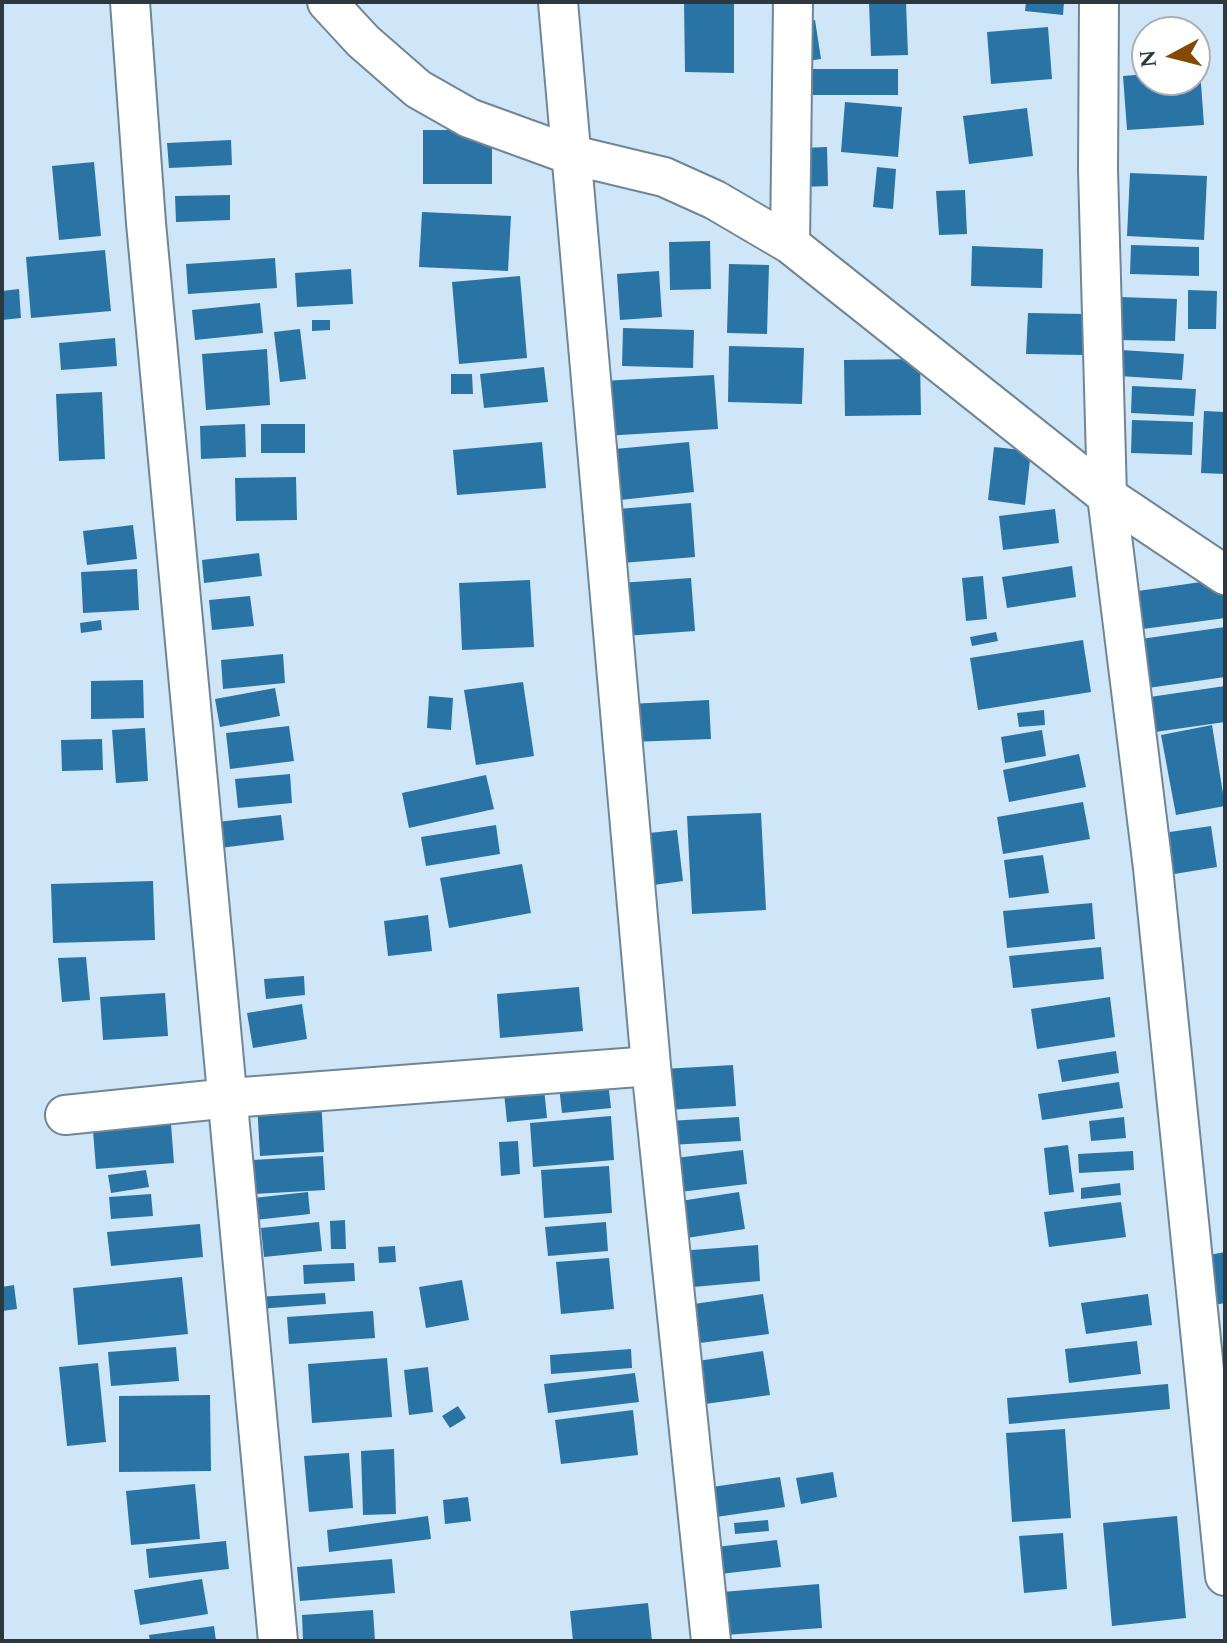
<!DOCTYPE html>
<style>
body{margin:0}
#map{position:relative;width:1227px;height:1643px;overflow:hidden;background:#cee6f8;font-family:Spectral,serif}
canvas{display:block}
.frame{position:absolute;inset:0;border:4px solid #2d373e;pointer-events:none}
.north{position:absolute;left:1131px;top:16px;width:80px;height:80px;box-sizing:border-box;background:#fff;border:2px solid #abafb2;border-radius:50%;rotate:263deg;font-size:22px;font-weight:700;line-height:32px;text-align:center;color:#2d373e}
.north::after{content:'';display:block;margin:auto;width:28px;height:36px;background:#854903;clip-path:polygon(50% 0,100% 100%,50% 72%,0 100%)}
</style>
<div id="map">
<canvas width="1227" height="1643"></canvas>
<div class="frame"></div>
<div class="north">N</div>
</div>
<script>
const g = document.querySelector('canvas').getContext('2d');
g.lineJoin = 'round';
function fillPath(path, color) { g.fillStyle = color; g.fill(path, 'evenodd'); }
function trace(path, color, width, dash) { g.strokeStyle = color; g.lineWidth = width; g.lineCap = dash ? 'butt' : 'round'; g.setLineDash(dash || []); g.stroke(path); }
fillPath(new Path2D(`
 M684,2h50v71l-49,-1z
 M869,2h37l2,53 -37,1z
 M1026,2h38l-1,13 -38,-4z
 M815,20l6,39 -20,3 -5,-39z
 M1182,26l1,6h-36l-2,20 -3,-22z
 M1048,27l4,52 -61,5 -4,-52z
 M813,69h85v26h-85z
 M1200,70l4,55 -77,5 -4,-54 24,-2v6h48v-9z
 M845,102l57,5 -4,50 -57,-5z
 M1027,108l6,48 -64,8 -6,-48z
 M423,130h69v54h-69z
 M231,140l1,25 -63,3 -2,-25z
 M827,147l1,39 -25,1 -1,-39z
 M94,162l7,74 -42,4 -7,-74z
 M877,167l19,2 -3,40 -20,-2z
 M1130,173l77,3 -3,64 -77,-4z
 M965,190l2,44 -28,1 -3,-44z
 M230,195v25l-54,2 -1,-26z
 M422,212l89,4 -3,55 -89,-4z
 M710,241l1,48 -41,1 -1,-48z
 M1131,245l68,2v29l-69,-2z
 M972,246l71,3 -1,39 -71,-2z
 M105,250l6,61 -80,7 -5,-61z
 M275,258l2,30 -89,6 -2,-30z
 M729,264l40,1 -2,69 -40,-1z
 M351,269l2,35 -56,3 -2,-34z
 M659,271l3,46 -42,3 -3,-46z
 M520,276l7,82 -68,6 -7,-82z
 M19,289l2,29 -19,2v-29z
 M1188,290l29,1 -1,38h-28z
 M1120,297l57,2 -2,42 -57,-1z
 M260,303l3,30 -68,7 -3,-30z
 M1028,313l58,1 -1,41 -59,-1z
 M312,320h18v10l-18,1z
 M623,328l71,2 -1,38 -71,-2z
 M300,329l6,50 -26,3 -6,-50z
 M115,338l2,28 -56,4 -2,-27z
 M729,346l75,2 -2,56 -74,-2z
 M267,349l3,56 -64,5 -4,-56z
 M1121,350l63,4 -2,26 -63,-4z
 M920,359l1,56 -76,1 -1,-56z
 M544,367l4,35 -64,6 -4,-34z
 M451,374h21l1,20h-22z
 M714,375l4,54 -114,7 -3,-55z
 M1132,386l64,3 -2,27 -63,-3z
 M102,392l3,67 -46,2 -3,-67z
 M1204,411l21,1v62l-24,-1z
 M1132,420l61,2 -1,33 -61,-2z
 M245,424l1,33 -45,2 -1,-33z
 M261,424h44v29h-44z
 M542,442l4,46 -89,7 -4,-45z
 M689,442l5,50 -74,8 -5,-51z
 M994,447l37,4 -6,54 -37,-5z
 M296,477l1,43 -61,1 -1,-43z
 M691,503l4,54 -73,6 -4,-54z
 M1055,509l4,34 -56,7 -4,-34z
 M133,525l4,34 -50,6 -4,-34z
 M259,553l3,23 -58,7 -2,-23z
 M1072,566l4,31 -69,11 -5,-31z
 M137,569l2,41 -56,3 -2,-41z
 M983,576l4,43 -21,2 -4,-43z
 M691,578l4,53 -71,5 -4,-53z
 M1222,579l3,39 -82,11 -5,-38z
 M530,580l4,67 -72,3 -3,-67z
 M250,596l4,30 -42,4 -3,-30z
 M101,620l1,10 -21,3 -1,-10z
 M1225,627v50l-77,11 -7,-49z
 M996,632l2,9 -26,5 -2,-9z
 M1083,640l8,52 -113,18 -8,-52z
 M283,654l2,29 -62,6 -2,-29z
 M143,680l1,38 -53,1v-38z
 M523,682l11,74 -58,9 -12,-75z
 M1225,686v36l-77,11 -5,-35z
 M275,688l5,28 -60,11 -5,-28z
 M429,696l24,2 -2,32 -24,-2z
 M709,700l2,39 -80,3 -2,-38z
 M1044,710l1,15 -26,2 -2,-14z
 M1212,725l13,81 -49,9 -15,-80z
 M289,726l5,35 -64,8 -4,-36z
 M145,728l3,53 -32,2 -4,-53z
 M1042,730l4,26 -41,7 -4,-26z
 M102,739l1,31 -41,1 -1,-31z
 M1079,754l7,33 -77,15 -6,-32z
 M290,774l2,29 -54,5 -3,-29z
 M486,775l8,34 -85,19 -7,-35z
 M1083,802l7,37 -87,15 -6,-37z
 M761,813l5,97 -74,4 -5,-98z
 M281,815l3,25 -64,8 -3,-26z
 M496,825l4,29 -74,12 -5,-29z
 M1211,826l6,41 -55,9 -6,-42z
 M677,830l6,51 -37,5 -6,-52z
 M1043,855l6,38 -40,5 -5,-38z
 M522,864l9,49 -82,15 -9,-50z
 M153,881l2,59 -102,3 -2,-59z
 M1092,903l3,36 -88,9 -4,-37z
 M428,915l4,36 -44,5 -4,-35z
 M1101,947l3,32 -91,9 -4,-32z
 M86,957l4,43 -28,2 -4,-44z
 M304,976l1,19 -39,4 -2,-20z
 M579,987l4,44 -83,7 -3,-44z
 M165,993l3,43 -65,4 -3,-43z
 M1110,997l5,40 -78,12 -6,-40z
 M302,1004l5,35 -54,9 -6,-35z
 M1116,1051l3,22 -57,9 -4,-22z
 M733,1065l3,41 -70,4 -3,-41z
 M607,1073l4,35 -49,5 -4,-35z
 M543,1078l4,40 -40,4 -4,-39z
 M1119,1082l4,26 -81,12 -4,-26z
 M321,1098l3,54 -64,4 -3,-53z
 M170,1112l4,51 -78,6 -4,-51z
 M611,1116l3,44 -81,7 -3,-44z
 M739,1117l2,24 -71,4 -2,-24z
 M1124,1117l2,21 -35,3 -2,-20z
 M518,1141l2,33 -19,2 -2,-34z
 M1068,1145l6,47 -25,3 -5,-47z
 M743,1150l4,34 -76,9 -4,-34z
 M1133,1151l1,19 -55,3 -1,-19z
 M323,1156l2,34 -71,4 -2,-34z
 M609,1166l3,47 -68,5 -3,-48z
 M146,1170l3,17 -38,6 -3,-18z
 M1120,1183l1,12 -40,4v-11z
 M308,1192l2,22 -64,7 -2,-22z
 M739,1192l6,37 -65,10 -6,-37z
 M151,1194l2,22 -42,3 -2,-22z
 M1121,1202l5,35 -77,10 -5,-35z
 M345,1220l1,29h-15l-1,-28z
 M319,1222l3,29 -58,6 -3,-29z
 M606,1222l2,29 -60,5 -3,-29z
 M200,1224l3,33 -92,9 -4,-34z
 M758,1245l2,36 -78,7 -3,-37z
 M395,1246l1,16 -17,1 -1,-16z
 M1225,1252v51l-17,3 -9,-49z
 M609,1258l5,51 -53,5 -5,-52z
 M354,1263l1,18 -51,3 -1,-19z
 M182,1277l6,57 -110,11 -5,-57z
 M462,1280l7,40 -43,8 -7,-41z
 M14,1285l3,24 -15,2v-24z
 M325,1293l1,11 -68,5 -1,-12z
 M763,1294l6,40 -77,10 -5,-39z
 M1148,1294l4,31 -66,9 -5,-31z
 M373,1311l2,27 -86,6 -2,-27z
 M1137,1341l4,33 -72,9 -4,-34z
 M176,1347l3,34 -68,5 -3,-34z
 M631,1349l1,19 -81,6 -1,-19z
 M763,1351l7,44 -65,9 -7,-43z
 M387,1358l5,59 -80,6 -4,-59z
 M98,1363l8,79 -39,4 -8,-79z
 M428,1367l5,45 -24,3 -5,-45z
 M635,1373l4,29 -91,11 -4,-29z
 M1168,1384l2,25 -161,15 -2,-26z
 M210,1395l1,76 -92,1v-76z
 M458,1406l8,12 -16,10 -8,-12z
 M633,1410l5,45 -77,9 -6,-44z
 M1065,1429l6,89 -59,4 -6,-89z
 M394,1449l2,65 -33,1 -2,-64z
 M349,1453l4,55 -44,4 -5,-56z
 M833,1472l4,25 -36,7 -5,-26z
 M780,1477l5,30 -69,10 -4,-30z
 M195,1484l5,55 -69,6 -5,-54z
 M468,1497l3,24 -26,3 -2,-24z
 M428,1516l3,23 -102,13 -2,-22z
 M1177,1516l9,102 -74,8 -9,-103z
 M768,1520l1,11 -34,3 -1,-11z
 M1063,1533l4,56 -43,4 -5,-57z
 M777,1540l4,27 -61,7 -4,-27z
 M226,1541l3,28 -80,9 -3,-29z
 M392,1559l3,34 -95,8 -3,-34z
 M202,1579l6,35 -68,11 -6,-35z
 M819,1584l3,44 -97,7 -3,-43z
 M648,1603l4,38h-79l-3,-30z
 M373,1610l2,31h-72l-1,-26z
 M214,1626l2,15h-66l-1,-6z`), '#2974a4');
const street = new Path2D(`
 M130,2l16,221 132,1418
 M327,2l36,39 55,48 51,29 99,36 96,23 51,23 75,44 317,252 46,372 72,708
 M558,2l93,1064 60,575
 M1099,2l-1,168 9,326 118,79
 M790,244l3,-242
 M65,1115l165,-17 421,-32`);
trace(street, '#708697', 42);
trace(street, '#fff', 38);
</script>
